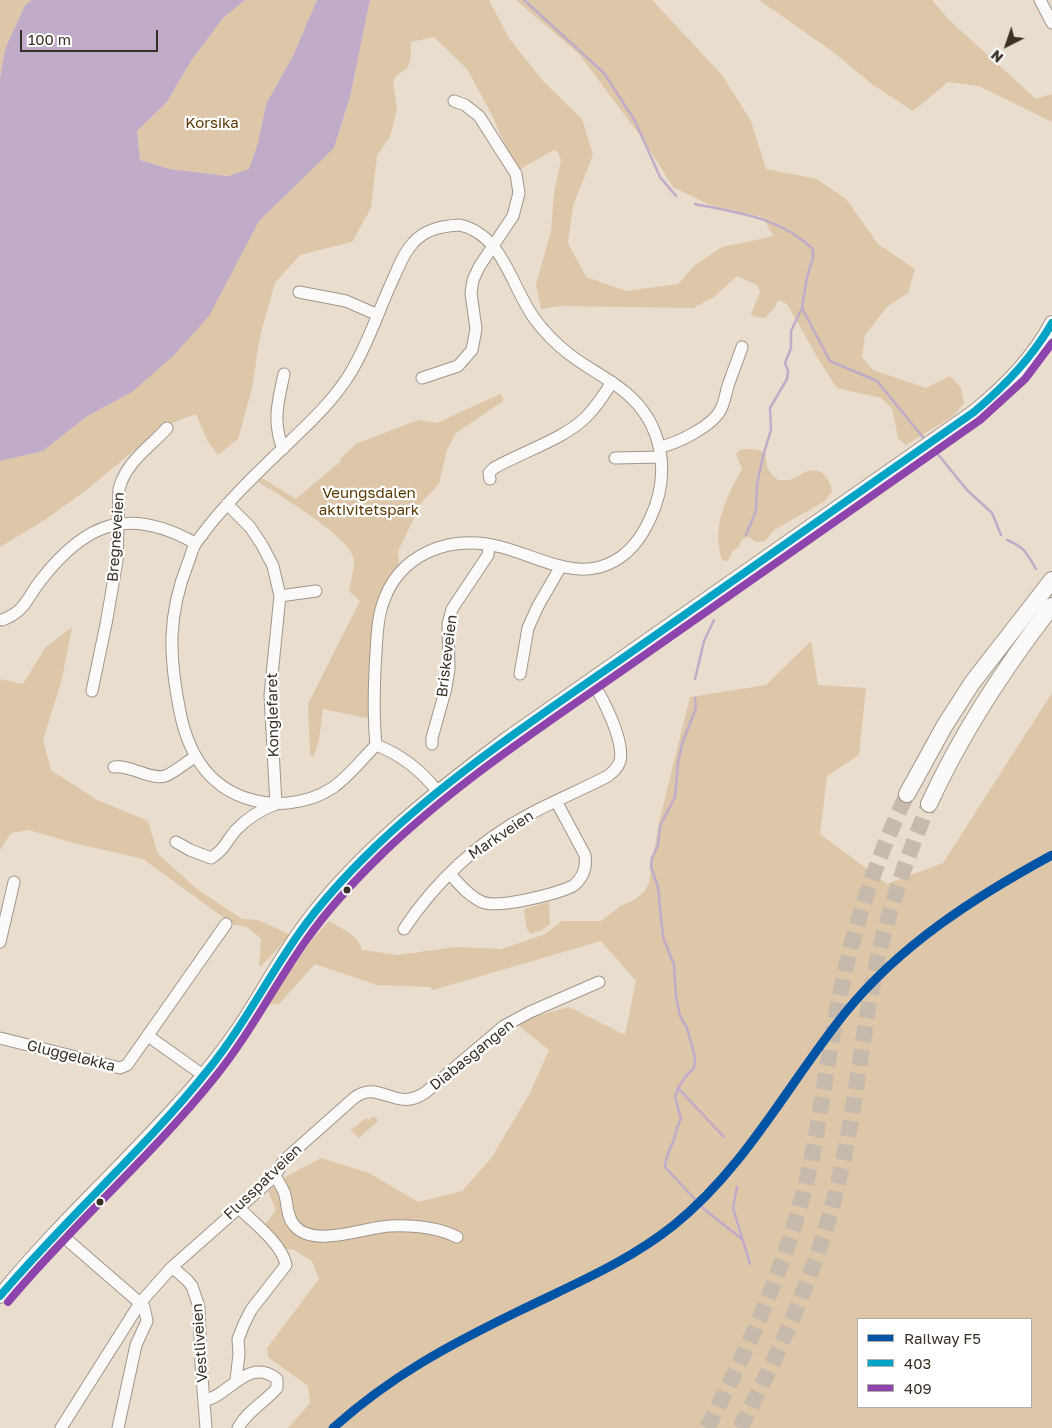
<!DOCTYPE html>
<meta charset="utf-8">
<style>
body{margin:0}
#map{position:relative;width:1052px;height:1428px;overflow:hidden;background:#e9ddce;font-family:"Golos Text",sans-serif}
canvas{display:block}
.legend{position:absolute;left:857px;top:1318px;width:175px;height:90px;box-sizing:border-box;background:#fff;border:1px solid #afaca8;margin:0;padding:6px 9px;list-style:none;font-size:15px;color:#383025}
.legend li{display:flex;align-items:center;gap:10px;height:25px}
.legend b{width:25px;border:1px solid #afaca8}
.north{position:absolute;left:982px;top:20px;width:50px;height:50px;-webkit-text-stroke:4px #fff;paint-order:stroke;rotate:221deg;font-size:14px;font-weight:700;line-height:20px;text-align:center;color:#383025}
.north::after{content:'';display:block;margin:auto;width:18px;height:22px;background:#383025;clip-path:polygon(50% 0,100% 100%,50% 72%,0 100%)}
.scale{position:absolute;left:20px;top:30px;width:138px;height:22px;box-sizing:border-box;border:2px solid #383025;border-top:0;padding-left:6px;font-size:15px;line-height:18px;white-space:nowrap;color:#383025;-webkit-text-stroke:4px #fff;paint-order:stroke}
</style>
<div id="map">
<canvas width="1052" height="1428"></canvas>
<ul class="legend">
<li><b style="height:6px;background:#0054a6"></b>Railway F5</li>
<li><b style="height:6px;background:#03a3c6"></b>403</li>
<li><b style="height:6px;background:#8e44ad"></b>409</li>
</ul>
<div class="north">N</div>
<div class="scale">100 m</div>
</div>
<script>
const g = document.querySelector('canvas').getContext('2d');
g.lineJoin = 'round';
function fillPath(path, color) { g.fillStyle = color; g.fill(path, 'evenodd'); }
function trace(path, color, width, dash) { g.strokeStyle = color; g.lineWidth = width; g.lineCap = dash ? 'butt' : 'round'; g.setLineDash(dash || []); g.stroke(path); }
function write(font, color, halo, rows, align = 'center') {
  g.font = font + ' "Golos Text",sans-serif'; g.lineWidth = 4.5; g.setLineDash([]); g.textBaseline = 'middle'; g.strokeStyle = halo; g.fillStyle = color; for (const [text, x, y, turn = 0] of rows) {
    g.save(); g.translate(x, y); g.rotate((+turn || 0) * Math.PI / 180); g.textAlign = isNaN(turn) ? turn : align; if (halo) g.strokeText(text, 0, 0); g.fillText(text, 0, 0); g.restore();
  }
}
fillPath(new Path2D(`
 M0,0h32l-7,5 -20,44 -5,29z
 M245,0h72l-24,56 -27,48 -8,39 -9,27 -20,6 -59,-7 -30,-9 -3,-29 30,-29 24,-41 32,-43z
 M370,0h119l20,38 34,43 39,38 11,36 -20,51 -5,37 18,34 40,14 52,-7 17,-19 27,-18 52,-11 -12,-19 -52,-12 -37,-18 -29,-46 -65,-87 -63,-54h136l70,75 29,46 15,48 51,10 29,20 32,45 37,25 -7,24 -20,13 -23,29 -3,22 11,13 53,18 24,-12 11,12 3,15 -11,13 -47,29 -8,-7 -6,-30 -11,-10 -44,-10 -18,-28 -32,-56 -9,-4 -3,7 -10,11 -10,-1 -4,-3 9,-22 -3,-7 -20,-9 -23,21 -21,11 -133,-2 -19,3 -5,-24 15,-54 3,-38 7,-33 -3,-8 -4,-2 -34,19 -6,-4 -22,-50 -25,-46 -33,-32 -23,5v14l-3,11 -12,9 -3,5 4,28 -7,28 -13,18 -6,53 -19,34 -52,13 -25,28 -15,53 -8,52 -14,51 -20,16 -10,-13 -12,-28 -22,8 -43,31 -42,35 -43,31 -46,28v-86l43,-10 43,-34 46,-25 101,-124 26,-47 75,-73 16,-51z
 M759,0h173l16,19 88,80 16,-5v28l-73,-36 -31,-4 -35,29 -40,-26 -41,-34z
 M500,394l3,3v4l-47,32 -9,17 -8,34 -17,18 -24,49 1,16 -26,54 -3,30 -1,65 -3,2 -43,-9 -4,31 -5,16 -4,-1 -2,-51 52,-103 -11,-10c1,-8 6,-23 5,-31 -2,-22 -76,-66 -96,-78l4,-4 34,21 45,-38 -1,-2 16,-15 62,-24 19,3z
 M746,449l14,1 6,4c-1,13 3,18 12,26 4,0 8,0 12,0 6,-2 12,-7 18,-9 14,-4 22,8 24,20l-7,10 -51,29 -9,11 -9,1 -7,-5 -7,2 -3,8 -6,3 -5,11 -6,-1c-11,-33 4,-62 20,-91l-6,-15 4,-4z
 M72,627l-10,52 -19,61 8,30 46,30 51,21 10,33 39,35 45,30 16,1 33,15 -32,33 2,-29 -14,-12 -13,-2 -91,-66 -73,-17 -41,-12 -18,3 -11,17v-171l23,5 22,-36z
 M811,641l7,44 48,3 -7,67 -32,21 -7,58 67,50 56,-21 109,-170v735h-764l22,-25 -2,-17 -40,-29 -1,-9 52,-69 -7,-18 -18,-11 -11,-2 -21,-20 14,-18 -8,-19 19,-15 34,-18 48,15 49,29 44,-11 30,-34 38,-64 19,-43 -35,-28 55,-15 56,28 11,-54 -35,-40 -168,49 -3,-3 -53,-2 -62,-21 -36,40 -12,1 45,-65 17,-19c12,8 29,13 33,29l36,5 58,-8 46,2 43,-15 17,-13h39l20,-15 13,-6 11,-9 4,-9 10,-60 31,-125 76,-12zM858,1319h173v88h-173z
 M549,902l1,22 -8,6 -12,4 -4,-8 -2,-17z
 M374,1116l4,5 -19,17 -8,-8 15,-12 3,2z`), '#dec6a9');
fillPath(new Path2D(`
 M32,0h213l-22,18 -32,43 -24,41 -30,29 3,29 30,9 58,7 21,-7 9,-26 8,-39 27,-48 24,-56h53l-20,97 -16,51 -75,73 -50,95 -36,40 -41,36 -46,25 -43,34 -43,10v-383l5,-29 20,-44z`), '#c0acc8');
trace(new Path2D(`
 M524,0l80,73 31,48 25,56 16,19
 M695,204c44,9 84,13 118,45v9l-6,19 -5,31 -11,23v17l-6,15 3,8 -1,8 -17,29 1,22 -8,26 -6,28 -1,27 -10,24
 M802,308l28,53 47,20 49,60
 M932,447l35,43 25,23 9,22
 M1007,540c17,7 20,13 29,29
 M695,679l9,-38 10,-21
 M695,698l1,10 -14,36 -4,19 -3,34 -15,29 -2,19 -6,13 -1,9 7,20 5,50 11,28 2,31 4,20 7,12 8,29 -1,11 -8,8 -8,12 -3,9 6,22c-4,7 -5,12 -7,20 -4,12 -8,15 -9,28l40,43 37,29
 M678,1088l46,49
 M737,1187l-4,21 17,56`), '#c0acc8', 2.5);
trace(new Path2D(`
 M707,1428c40,-76 75,-154 97,-237 16,-62 22,-127 35,-190 13,-72 37,-141 68,-207
 M740,1428c42,-81 80,-164 100,-253 15,-64 21,-130 33,-194 12,-61 32,-120 56,-177`), '#c6baac', 16, [16, 8]);
const minor = new Path2D(`
 M1040,0l12,23
 M460,225c43,10 51,61 74,93 10,14 21,25 35,36 18,14 39,24 56,38 39,32 46,83 25,127 -10,22 -25,41 -50,48 -33,9 -67,-12 -99,-20 -51,-13 -103,6 -119,59 -5,15 -5,31 -6,46 -2,31 -3,62 0,93 -30,31 -42,53 -88,58 -13,1 -27,0 -39,-4 -41,-12 -61,-47 -69,-87 -11,-55 -13,-96 8,-149 3,-7 4,-15 8,-20 2,-4 6,-7 8,-11 23,-30 50,-56 77,-82 25,-24 52,-48 70,-78 18,-30 28,-63 43,-95 5,-11 10,-25 19,-34 12,-14 29,-17 47,-18z
 M299,292l47,9 32,14
 M422,378l36,-12 14,-16 4,-21 -5,-36 2,-13 6,-13 34,-51 6,-23 -3,-19 -37,-58 -14,-11 -11,-4
 M660,447c18,-4 53,-21 61,-38 4,-8 5,-18 8,-26 4,-12 9,-24 13,-36
 M283,449c-11,-28 -5,-47 1,-75
 M615,458l46,-1
 M490,479l-1,-6 5,-5c28,-16 70,-29 92,-51 10,-10 18,-22 26,-35
 M280,596l36,-5
 M2,620c24,-9 24,-21 39,-40 45,-58 88,-74 154,-37
 M520,674l8,-46 10,-22 23,-40
 M92,691l14,-67 11,-63 2,-72c7,-27 30,-41 48,-61
 M432,744v-6l14,-50 3,-19 -1,-45 4,-15 36,-54 1,-9
 M376,745c26,10 45,25 62,47
 M114,767c18,-2 35,13 51,9 9,-3 21,-14 30,-19
 M176,842l14,8 21,8c13,-8 15,-16 24,-27 12,-13 25,-21 41,-27l-6,-109 10,-99 -7,-30 -11,-21 -12,-18 -23,-23
 M450,874c9,10 19,22 32,28 16,7 74,-8 91,-16 10,-8 14,-18 12,-31l-29,-54
 M404,929c31,-47 75,-88 124,-114 26,-14 53,-25 80,-39 5,-4 10,-8 12,-15 5,-21 -18,-64 -29,-81
 M0,942l14,-60
 M148,1036l55,39
 M0,1038l120,30 7,-3 99,-141
 M275,1176c3,5 7,11 9,16 4,11 2,24 10,33 18,24 71,2 96,1 23,-1 47,1 67,11
 M57,1231l83,72 4,4 3,14 -11,24 -18,83
 M172,1267l15,13 5,6 7,21 2,57 5,64
 M236,1380l3,-26 -1,-15 6,-15 7,-14 35,-45c-4,-21 -32,-42 -47,-57
 M205,1401c4,-2 10,-4 14,-7 19,-12 35,-33 58,-15v9c-12,14 -30,23 -39,40
 M61,1428l79,-125 32,-36 103,-91 8,-14 8,-8 63,-56c25,-20 42,16 72,-6l78,-66 26,-14 69,-30`);
const major = new Path2D(`
 M0,1296c61,-76 136,-140 199,-215 14,-17 28,-35 41,-54 23,-35 43,-73 68,-106 55,-72 127,-128 199,-182l467,-327c31,-25 59,-53 78,-89`);
const highway = new Path2D(`
 M907,794l38,-69 27,-42 80,-103
 M929,804c33,-72 75,-136 123,-198`);
trace(minor, '#9f968b', 13);
trace(major, '#9f968b', 16);
trace(highway, '#9f968b', 18);
trace(minor, '#fcfaf8', 11);
trace(major, '#fcfaf8', 14);
trace(highway, '#fcfaf8', 16);
trace(new Path2D(`
 M0,1296c66,-78 144,-146 208,-226 35,-43 60,-93 92,-138 22,-31 48,-59 75,-85 77,-74 168,-133 255,-194 114,-80 229,-161 344,-241 31,-26 58,-54 78,-89`), '#03a3c6', 8);
trace(new Path2D(`
 M8,1302c65,-78 143,-145 207,-225 35,-43 60,-93 92,-138 22,-31 48,-59 75,-85 77,-74 167,-132 254,-193 115,-80 229,-161 344,-241l45,-41 27,-36`), '#8e44ad', 8);
trace(new Path2D(`
 M333,1428c58,-52 116,-83 186,-117 53,-26 109,-49 155,-86 72,-58 114,-141 171,-212 56,-69 130,-116 207,-158`), '#0054a6', 9);
for (const [x, y, r, color] of [
 [347,890,4.5,"#383025"],
 [100,1202,4.5,"#383025"]
]) { const dot = new Path2D(); dot.arc(x, y, r, 0, 2 * Math.PI); g.fillStyle = color; g.fill(dot); trace(dot, '#fff', 2); }
write('15px', '#5a3900', '#fff', [
 ["Korsika",212,123],
 ["Veungsdalen",369,493],
 ["aktivitetspark",369,510]
]);
write('15px', '#383025', '#fff', [
 ["Bregneveien",116,537,-86],
 ["Briskeveien",447,656,-83],
 ["Konglefaret",273,715,-91],
 ["Markveien",501,835,-34],
 ["Diabasgangen",472,1055,-39],
 ["Gluggeløkka",71,1056,14],
 ["Flusspatveien",263,1182,-44],
 ["Vestliveien",200,1343,-94]
]);
</script>
